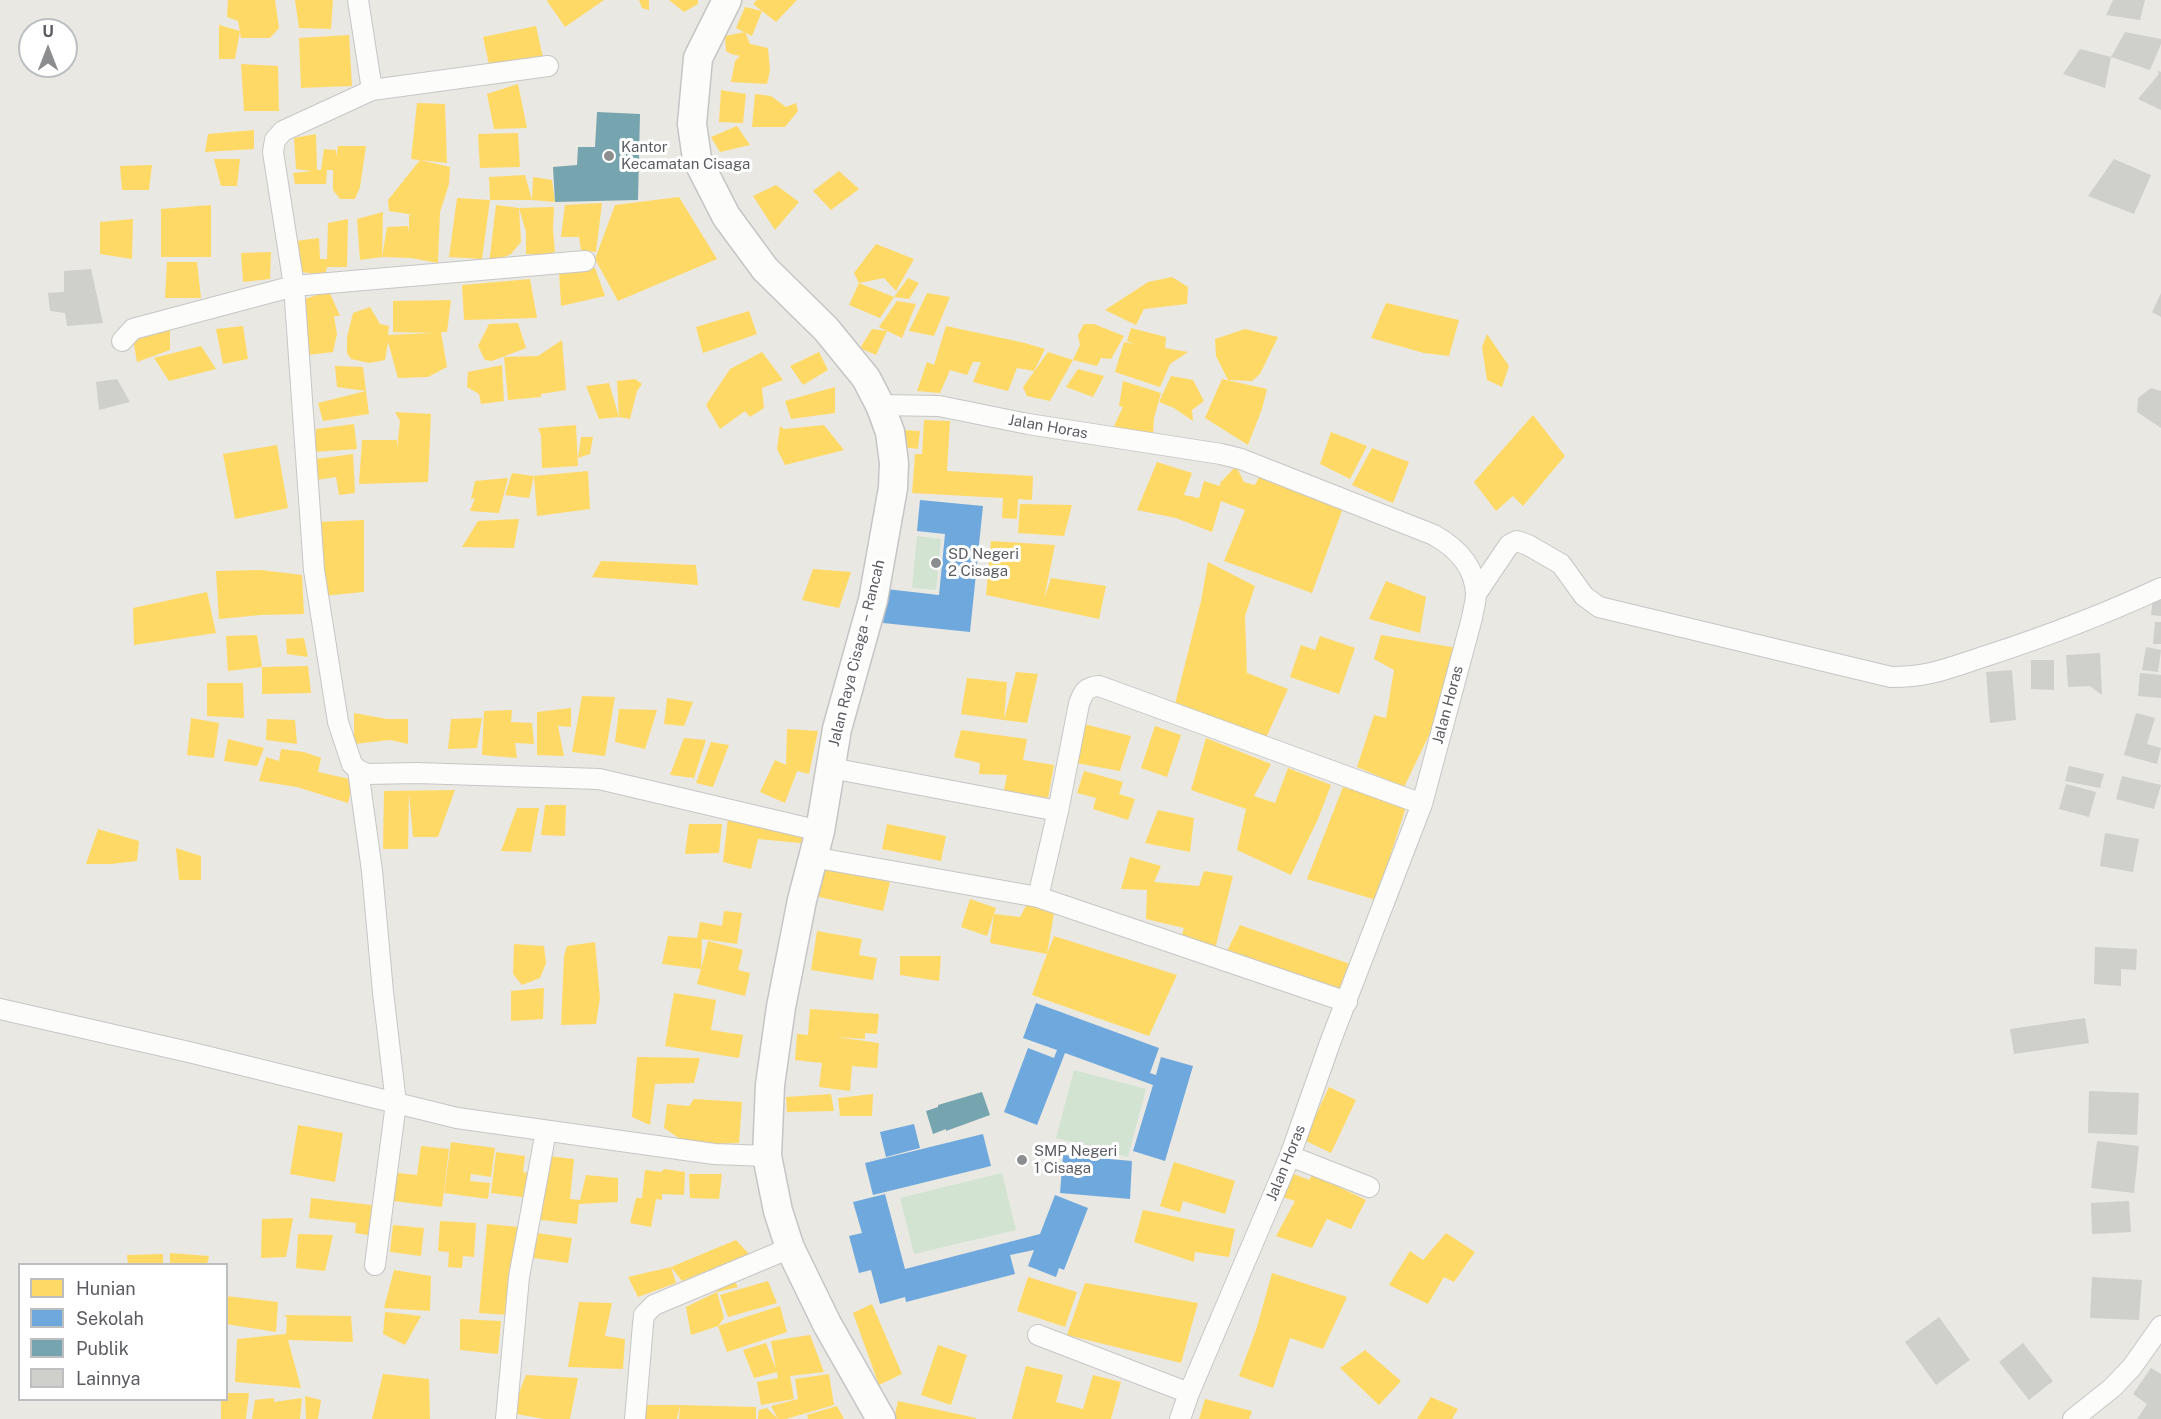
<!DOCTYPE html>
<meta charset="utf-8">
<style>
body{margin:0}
#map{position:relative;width:2161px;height:1419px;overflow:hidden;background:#e9e8e3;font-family:"Public Sans",sans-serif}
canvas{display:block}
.legend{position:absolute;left:18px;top:1263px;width:210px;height:138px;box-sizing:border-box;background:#fff;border:2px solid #bdbec0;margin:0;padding:8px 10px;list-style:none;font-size:18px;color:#5a5c61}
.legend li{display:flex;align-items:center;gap:12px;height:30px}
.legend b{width:30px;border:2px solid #bdbec0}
.north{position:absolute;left:18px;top:18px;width:60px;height:60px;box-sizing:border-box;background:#fff;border:2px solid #bdbec0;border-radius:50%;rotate:0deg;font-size:16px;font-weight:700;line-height:24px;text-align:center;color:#5a5c61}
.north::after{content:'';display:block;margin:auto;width:21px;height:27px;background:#8c8d8e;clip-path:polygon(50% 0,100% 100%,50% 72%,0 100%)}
</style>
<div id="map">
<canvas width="2161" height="1419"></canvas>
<ul class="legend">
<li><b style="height:16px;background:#ffd966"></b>Hunian</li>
<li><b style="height:16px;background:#6fa8dc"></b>Sekolah</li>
<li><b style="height:16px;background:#76a5af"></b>Publik</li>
<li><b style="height:16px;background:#cfcfcc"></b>Lainnya</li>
</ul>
<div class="north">U</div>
</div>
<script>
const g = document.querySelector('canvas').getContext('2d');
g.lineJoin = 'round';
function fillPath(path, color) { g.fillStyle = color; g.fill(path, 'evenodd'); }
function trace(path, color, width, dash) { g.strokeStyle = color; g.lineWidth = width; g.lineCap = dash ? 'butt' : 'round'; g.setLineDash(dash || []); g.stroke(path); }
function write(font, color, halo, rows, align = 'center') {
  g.font = font + ' "Public Sans",sans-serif'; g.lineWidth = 6; g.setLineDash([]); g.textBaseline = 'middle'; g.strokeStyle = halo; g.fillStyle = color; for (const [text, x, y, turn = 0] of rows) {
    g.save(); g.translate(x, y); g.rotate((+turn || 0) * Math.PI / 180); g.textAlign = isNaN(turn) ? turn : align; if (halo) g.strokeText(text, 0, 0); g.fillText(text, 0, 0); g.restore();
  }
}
fillPath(new Path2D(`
 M917,536l24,3 -5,51 -24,-2z
 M1074,1070l72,19 -18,68 -72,-19z
 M1002,1173l14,57 -102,24 -14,-56z`), '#d2e4d1');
fillPath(new Path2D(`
 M228,0h47l4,28 -9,10h-29l-3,-17 -11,-4z
 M295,0h38l-2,29 -32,-1z
 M548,0h56l-39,27 -18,-26z
 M639,0h10v10l-7,-2z
 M669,0h29v4l-14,8z
 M757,0h40l-21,22 -14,-11 -10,25 -16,-8 9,-21 17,4 -9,-7z
 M219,25l21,6 -5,28h-16z
 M536,26l7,32 -53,11 -7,-32z
 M745,32l5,12 18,4 2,22 -3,14 -36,-2 4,-21 5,-5 -9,-2 -5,-3 -1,-15z
 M349,35l3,51 -51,2 -2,-50z
 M241,64l37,2 1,45h-35z
 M518,84l9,44 -33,1 -7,-35z
 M721,90l25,4 -3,29 -24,-1z
 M755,94l16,2 15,11 10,-4 2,8 -13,16h-33z
 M417,103l28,1 2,59 -27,-3 30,7 -1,17 -9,28 -2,51 -27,-5 -29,-1 5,-30 21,-1 1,7v-18h5l-25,-4 -1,-11 32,-40 -9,-1z
 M737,126l13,19 -30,7 -9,-15z
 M254,130v19l-49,3 3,-18z
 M518,133l2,34 -40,1 -2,-34z
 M316,134l1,36h4l3,-21 12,1v7l2,-11h28l-6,41 -5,12h-15l-7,-9v-20h-6l-1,14h-31l-2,-11 19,-2 -16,-2 -2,-31z
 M214,159h26l-3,27h-16z
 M152,165l-3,25h-27l-2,-24z
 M839,171l20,18 -28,21 -18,-19z
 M525,175l7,25 1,-23 19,3 3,22 -23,-2h-42l-1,-23z
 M776,185l23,17 -24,28 -22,-34z
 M679,197l38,62 -99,42 -23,-42 20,-54z
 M457,198l33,2 -8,59 -33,-2z
 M602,203l-6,49 -15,-2 -2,-13h-18l4,-32z
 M211,205v52h-50v-48z
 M496,205l23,3 35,-1 -1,23 2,22 -14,3 -15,-1v-22l-7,-24 2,34 -10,12 -22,10z
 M383,212l-1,45 -22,3 -3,-41z
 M133,219l-1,40 -32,-5v-32z
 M348,219l-1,48h-20l-2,8 -24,-3 -5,-31 23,-3 1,21h7l1,-36z
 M876,244l38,15 -18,32 -12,-13 -25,5 -5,-10z
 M271,252l-1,27 -27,3 -2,-29z
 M167,262h30l4,36h-36z
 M595,268l10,28 -44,10 -2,-34z
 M1172,277l16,10 -1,17 -43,5 -8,16 -31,-15 43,-28z
 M908,278l11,5 -10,16 -15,-2z
 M530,279l7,39 -73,2 -2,-35z
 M859,283l35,14 -14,21 -31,-13z
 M329,291l11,25h-6l3,18 -4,18 -25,3 -4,-35 1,-21z
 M927,293l23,4 -16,39 -25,-5z
 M451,300l-4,32h-6l6,35 -19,10 -30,1 -10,-36 -3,18 -16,3 -18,-4 -4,-6v-16l6,-24 17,-6 10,17 9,2 -1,9 46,-2 -41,-1v-31z
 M897,301l19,3 -14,34 -23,-11z
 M1386,303l73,17 -10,36 -25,-3 -53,-15z
 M749,311l8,23 -54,19 -7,-26z
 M170,323v27l-33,12 -5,-29z
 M518,323l8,25 -34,13 -7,-1 -7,-14 11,-22z
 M1084,324h10l30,12 -13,23 -10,-1 -4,8 -24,-6 7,-15 -2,-10z
 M243,326l5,33 -25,5 -7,-35z
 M946,326l79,17 20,6 -11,22 -17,-3 -9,23 -35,-9 8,-20h-8l-6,13 -17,-5 -10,23 -23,-2 10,-29 7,3z
 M1131,328l35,9 -1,11 23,4 -18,12 -10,23 -45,-15 9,-30 10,2 -7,-3z
 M872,329l15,2 -11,24 -16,-7z
 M1245,329l33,8 -18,37 -8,7 -24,-1 -12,-24 -1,-17z
 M1487,334l22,32 -7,21 -15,-7 -5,-33z
 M562,340l4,50 -25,4v3l-33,3 -4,-43 34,-1z
 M201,346l15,23 -47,12 -15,-23z
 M762,352l21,28 -21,8 2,20 -14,9 -5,-6 -25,18 -14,-24 24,-36z
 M819,352l9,18 -25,15 -13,-19z
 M1048,352l25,8 -23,41 -23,-5 -4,-9z
 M502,365l2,36 -23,3 -2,-10 -12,-7 1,-15z
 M335,366l28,1 3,24 -29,-4z
 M1078,369l26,7 -11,21 -27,-10z
 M1171,376l22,4 11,21 -12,9 1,11 -19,-13 -15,-6z
 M635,379l7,5 -5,7 -7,28 -11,-2 -2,-36z
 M1222,379l45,10 -5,20 -14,36 -43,-27z
 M1123,381l38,12 -7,25 -1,18 -39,-10 9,-19 -4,-1z
 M609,383l10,34 -20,2 -13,-33z
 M835,387v26l-44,6 -6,-18z
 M366,391l3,23 -46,7 -5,-18z
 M395,412l36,2 -3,68 -69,2 3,-44h35v9l3,-28z
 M1533,415l32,41 -42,50 -10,-10 -17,15 -22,-29z
 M924,420l26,1 -3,50 86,5 -1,24 -14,-1 -1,20 -15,-1 1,-20 -91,-5 3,-39h7z
 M354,424l3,25 -43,3 2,-23z
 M576,425l2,41 -36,2 -1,-33 -3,-7z
 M824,425l20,25 -59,15 -8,-16 3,-23 4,3z
 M903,430l17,1 -2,18 -16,-2z
 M1331,432l36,14 -17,33 -30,-15z
 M581,437h12l-3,17 -12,4z
 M277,445l11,63 -53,11 -12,-65z
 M1372,448l37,14 -16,41 -41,-18z
 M353,454l2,39 -16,2 -3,-18 -26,4 6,-22z
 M1157,462l35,11 -8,22 15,3 5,-17 16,5v-3l16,-17 8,16 11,3 4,-8 85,28 -32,88 -88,-32 21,-51 -24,-9 -9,31 -36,-14 -39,-8z
 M588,471l2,38 -53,7 -3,-40 -5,22 -24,-3 7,-22 22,3z
 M508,478l-9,35 -29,-2 5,-13 -4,1 4,-18z
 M1020,504l52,1 -8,31 -46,-3z
 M519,519l-5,29 -52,-1 16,-26z
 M364,520v72l-42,4 -4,-74z
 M991,541l64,4 -11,54 7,-21 55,8 -7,33 -113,-24z
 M601,561l95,4 2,20 -106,-8z
 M1208,562l47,24 -10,30 2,57 41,16 -22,49 -91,-34 26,-103z
 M813,569l38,3 -12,36 -37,-8z
 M261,570l41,5 2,39 -43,1 -42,4 -3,-48z
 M1386,581l40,16 -6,36 -51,-14z
 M207,592l9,41 -82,12 -1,-37z
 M257,635l5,32 -34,4 -2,-35z
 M1381,635l76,13 -24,79 -29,60 -47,-20 17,-52 12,3 8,-48 -20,-11z
 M1320,636l35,12 -16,46 -49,-17 11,-32 14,5z
 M304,638l4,19 -21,-3 -1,-15z
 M308,666l3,27 -49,1v-27z
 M1016,672l22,2 -11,49 -23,-3 -43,-6 6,-36 40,4 -3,38z
 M207,683h36l1,35 -37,-2z
 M582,696l33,1 -10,59 -33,-4z
 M667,698l26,4 -9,24 -20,-2z
 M571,708v19l-13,-1 6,30 -27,-1v-43z
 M619,709l38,1 -12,39 -30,-7z
 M512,710l-1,12 21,1 2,21 -19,-1 2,15 -35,-3 2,-44z
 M354,713l33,6h21v25l-18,-4 -36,4z
 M191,718l28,5 -5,35 -27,-3z
 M482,718l-5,30 -29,1 3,-30z
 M267,719l28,1 2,24 -31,-4z
 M1084,724l47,12 -11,35 -44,-8z
 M1155,726l26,9 -14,42 -26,-9z
 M787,729l31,2 -9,43 -12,-3 -12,32 -25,-11 15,-32 11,5z
 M961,730l66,9 -4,21 31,5 -6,33 -44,-8 3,-15 -28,-1 1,-11 -26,-6z
 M684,738l22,2 -12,38 -24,-3z
 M1206,738l65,26 -17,32 21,7 13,-35 43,17 -13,34 -27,56 -54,-25 9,-41 -55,-19z
 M228,739l36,9 -7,18 -33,-5z
 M711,742l18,3 -16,42 -17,-4z
 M281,749l23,3 17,6 -3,14 36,8 -6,23 -51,-16 -38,-6 7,-24 13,4z
 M1084,771l39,11 -4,12 16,5 -7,21 -35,-11 3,-11 -19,-5z
 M1343,787l63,20 -30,93 -69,-21z
 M455,790l-17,47h-25l-4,-44 -1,56h-25l1,-58z
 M545,805h21l-1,31 -24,-1z
 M517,808h22l-8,44 -30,-1z
 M1158,810l36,8 -4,34 -45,-9z
 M728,818l76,13 -3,12 -43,-4 -7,30 -28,-7z
 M689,824h33l-3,29 -34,1z
 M887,824l59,12 -5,25 -59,-12z
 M98,829l41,12 -2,20 -26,3h-25z
 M176,848l25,8v24h-22z
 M1130,857l31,9 -7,16 45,4 5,-15 29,5 -18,73 -34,-11 3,-10 -38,-9 1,-29 -26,-1z
 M822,867l68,15 -7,29 -68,-15z
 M970,899l26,9 -9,28 -26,-9z
 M1027,904l27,9 -7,41 7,-18 123,39 -28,61 -117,-41 15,-41 -57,-11 4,-29 26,3z
 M724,911l18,2 -5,31 -35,-5 -1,30 7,-28 35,9 -5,20 12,3 -5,23 -48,-12 4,-15 -39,-5 6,-28 29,2 3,-16 22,4z
 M1240,925l110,39 -10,30 -114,-41z
 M817,931l45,8 -3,16 18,3 -4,22 -62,-10z
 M595,942l5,56 -4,26 -35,1 3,-69 3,-10z
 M514,944l30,2 2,17 -6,15 -18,7 -9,-11z
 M900,956h41l-2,25 -39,-6z
 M544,988l-1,31 -32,2v-30z
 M674,993l42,7 -5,30 32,5 -4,23 -74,-12z
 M810,1009l69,5 -2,20 -12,-1v6l-29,-2 43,6 -2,25 -25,-2 -2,25 -31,-4 3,-24 -27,-3 2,-26 11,1z
 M637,1057l63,1 -6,25 -39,1 -5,41 -18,-8z
 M1329,1087l27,13 -25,53 -27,-13z
 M831,1094l3,17 -47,1 -1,-15z
 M873,1094l-1,22h-32l-2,-18z
 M694,1099l48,3 -3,41 -50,2 -25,-17 3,-24 22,2z
 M298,1125l45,8 -8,49 -45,-8z
 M451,1142l44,6 -4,29 -20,-3 -1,7 20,2 -2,16 -44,-6z
 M421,1146l28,3 -7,58 -56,-7 3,-28 28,3z
 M496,1152l29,4 -2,16 11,2 -4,24 -39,-5z
 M548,1156l26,3 -4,40 10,1 6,-25 32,3v24l-39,2 -2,20 -45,-5 2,-22 10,1z
 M1174,1162l61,19 -10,33 -42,-13 -3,11 -20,-6z
 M664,1169l21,3 -1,23 -22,-1v6l-6,-1 -5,28 -21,-4 6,-25h6l3,-28 16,2z
 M1291,1173l18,7 4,-6 53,26 -15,29 -24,-10 -15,29 -36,-12 19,-35 -13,-4z
 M689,1174h33l-3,25 -29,-1z
 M311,1198l61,7 -4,30 -13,-2 1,-10 -47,-5z
 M1143,1210l92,19 -6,28 -34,-5 -1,10 -60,-20z
 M293,1218l-7,39 -25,1 1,-39z
 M440,1221l36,2 -2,34 -11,-1 -1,12 -14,-1 1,-15 -11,-1z
 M487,1224l32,3 -9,88 -31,-2z
 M393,1225l31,3 -3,28 -31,-4z
 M530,1232l42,6 -4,25 -41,-6z
 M1446,1233l29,19 -21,30 -10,-5 -16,27 -39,-19 21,-34 13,9z
 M298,1234l35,1 -8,36 -29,-3z
 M736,1240l13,14 -67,27 -11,-14 5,16 -38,14 -10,-20 43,-10z
 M170,1253l39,3 -2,8h-37z
 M163,1254v10h-35l-1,-9z
 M394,1270l37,6 -1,35 -46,-3z
 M1272,1273l75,24 -24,52 -33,-11 -17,50 -34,-12 18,-49z
 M732,1277l6,10 -21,5 -5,-9z
 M1028,1277l49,15 -12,35 -48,-16z
 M768,1281l9,22 -49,14 -8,-22z
 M1085,1283l113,20 -17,60 -114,-28z
 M717,1292l7,26 -6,8 -27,9 -5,-28z
 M226,1296l52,6 -2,30 -50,-8z
 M579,1302l33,1 -7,33 20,3 -2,30 -55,-2z
 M872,1304l30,70 -23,11 -26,-72z
 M780,1306l7,26 -60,20 -9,-26z
 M385,1312l36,4 -16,29 -22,-11z
 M283,1315l68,1 2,26 -65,-2 13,48 -66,-6 2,-43 49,-5 1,-17z
 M460,1319l41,2 -3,33 -38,-4z
 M810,1335l14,37 -34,4 4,23 -33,6 -4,-23 21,-4 -1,-6 -23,6 -11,-28 23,-7 10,26 -5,-28z
 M938,1345l29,10 -16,50 -30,-10z
 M1365,1350l36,31 -22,24 -39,-37z
 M1026,1366l37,9 -7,27 27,7 10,-34 28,7 -10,37h-99z
 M383,1374l46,5 1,40h-58z
 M829,1374l5,31 -48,14h-8l-7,-13 27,-7 -3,-20z
 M526,1375l52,3 -8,41h-26l-33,-6z
 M226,1393h23l-3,26h-25v-19h5z
 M305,1396l16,4 -3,19h-12z
 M1431,1397l27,12 -6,10h-35z
 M274,1398v4l28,-4 -2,21h-48l3,-19z
 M1205,1399l47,12 -3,8h-50z
 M898,1401l78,17v1h-82z
 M646,1405h34l76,2v12h-77l1,-14 -3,14h-33z
 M837,1406l7,13h-36l-1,-4z
 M767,1408l11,11h-20l1,-9z`), '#ffd966');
fillPath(new Path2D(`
 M920,500l63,6 -13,126 -87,-9 3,-34 53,6 6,-61 -28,-3z
 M1036,1003l123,45 -9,25 6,2 5,-18 32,9 -28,95 -32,-10 20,-66 -88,-32 -28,72 -33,-13 24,-64 26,10 3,-8 -34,-12z
 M914,1124l6,24 -34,9 -6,-25z
 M983,1134l8,32 -118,29 -8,-32z
 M1063,1155l69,6 -2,38 -70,-6z
 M885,1194l20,75 135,-35 15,-39 33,13 -24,62 -5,-2 -3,9 -28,-11 6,-16 -24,5 5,19 -109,28 -1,-5 -25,7 -9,-34 -12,3 -10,-37 13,-3 -9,-31z`), '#6fa8dc');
fillPath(new Path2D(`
 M597,112l43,2 -2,86 -83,2 -2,-35 24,-2 1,-18h17z
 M982,1092l8,23 -44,16v-2l-13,5 -7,-23 12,-4v-2z`), '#76a5af');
fillPath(new Path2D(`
 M2113,0h32l-5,20 -34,-5z
 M2125,32l36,7v5l-11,26 -39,-13 -6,31 -42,-14 17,-25 31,8z
 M2157,71l4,1v38l-23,-11 21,-25z
 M2114,159l37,16 -17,39 -46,-18z
 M91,269l12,54 -36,3 -2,-13 -15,-2 -2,-18 16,-1v-21z
 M2161,293v24l-9,-5z
 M117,379l13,23 -31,8 -3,-28z
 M2151,388l10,3v37l-24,-16 1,-14z
 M2153,598l8,1v17l-10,-1z
 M2155,622h6v22h-8z
 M2146,647l15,3 -3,22 -16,-2z
 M2100,653l2,42 -12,-9 -22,1 -2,-32z
 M2031,660h23v30l-23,-1z
 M2012,670l4,50 -26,3 -4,-51z
 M2140,673l21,2v23l-23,-2z
 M2136,713l19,5 -8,26 14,4 -4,16 -33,-9z
 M2069,766l35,8 -4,14 -35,-7z
 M2122,776l39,9 -7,24 -38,-10z
 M2066,784l30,8 -7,25 -30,-8z
 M2105,833l34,6 -6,33 -33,-6z
 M2095,947l42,2 -1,21 -15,-1v17l-27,-2z
 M2085,1018l4,25 -75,11 -4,-25z
 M2089,1091l50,2 -2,42 -49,-2z
 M2097,1141l42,5 -5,47 -43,-5z
 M2129,1201l2,31 -39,2 -1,-31z
 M2092,1277l50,3 -3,40 -49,-2z
 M1939,1317l31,43 -34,25 -31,-43z
 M2023,1343l30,38 -24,19 -30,-38z
 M2151,1368l10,6v45h-24l10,-15 -14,-10z`), '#cfcfcc');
const minor = new Path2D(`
 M358,0l14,90 176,-24
 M372,90l-89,41 -8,9 -2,12 21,134 20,284 24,152 14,42 6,6 9,4 50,-1 182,6 221,52
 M122,341l11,-12 161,-43 291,-25
 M880,405l59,1 89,18 193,30 20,5 193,76c23,13 41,31 42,59 0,8 -3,16 -4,24l-50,186 -91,236 -41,116 -101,237 -9,26
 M1476,594l33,-49 8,-4 11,4 33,19 23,32 15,11 292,70c41,0 60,-10 98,-22 58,-19 116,-41 172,-67
 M831,768l227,43
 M358,770l14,101 11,121 13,111 -21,162
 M812,857l226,40 309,105
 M1038,897l20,-86 21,-107c4,-12 7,-17 20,-18l323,118
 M0,1009l193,44 264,65 257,36 53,2
 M1290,1156l79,31
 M1038,1335l151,58
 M506,1419l13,-142 27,-146
 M635,1419l8,-95 1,-9 10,-10 136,-57
 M2073,1419l39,-31 20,-21 29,-41`);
const secondary = new Path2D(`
 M727,0l-29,58 -6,66 5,35 29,57 39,53 61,60 40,49 14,27 10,27 4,31 -1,25 -20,112 -36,129 -17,102 -18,69 -21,107 -11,78 -3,71 11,55 12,37 37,76 54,95`);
trace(minor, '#c6c6c5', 22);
trace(secondary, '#c5c5c5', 31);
trace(minor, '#fcfcfb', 20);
trace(secondary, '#fcfcfb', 28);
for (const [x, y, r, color] of [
 [609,156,6,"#8c8d8e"],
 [936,563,6,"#8c8d8e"],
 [1022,1160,6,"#8c8d8e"]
]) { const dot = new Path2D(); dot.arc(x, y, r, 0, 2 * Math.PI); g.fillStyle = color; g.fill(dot); trace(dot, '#fff', 2); }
write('15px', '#5a5c61', '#fff', [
 ["Kantor",621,147],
 ["Kecamatan Cisaga",621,164],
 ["SD Negeri",948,554],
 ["2 Cisaga",948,571],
 ["SMP Negeri",1034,1151],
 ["1 Cisaga",1034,1168]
], 'left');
write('15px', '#5a5c61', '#fff', [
 ["Jalan Horas",1048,427,10],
 ["Jalan Raya Cisaga – Rancah",857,653,-76],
 ["Jalan Horas",1448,705,-75],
 ["Jalan Horas",1286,1163,-68]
]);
</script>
